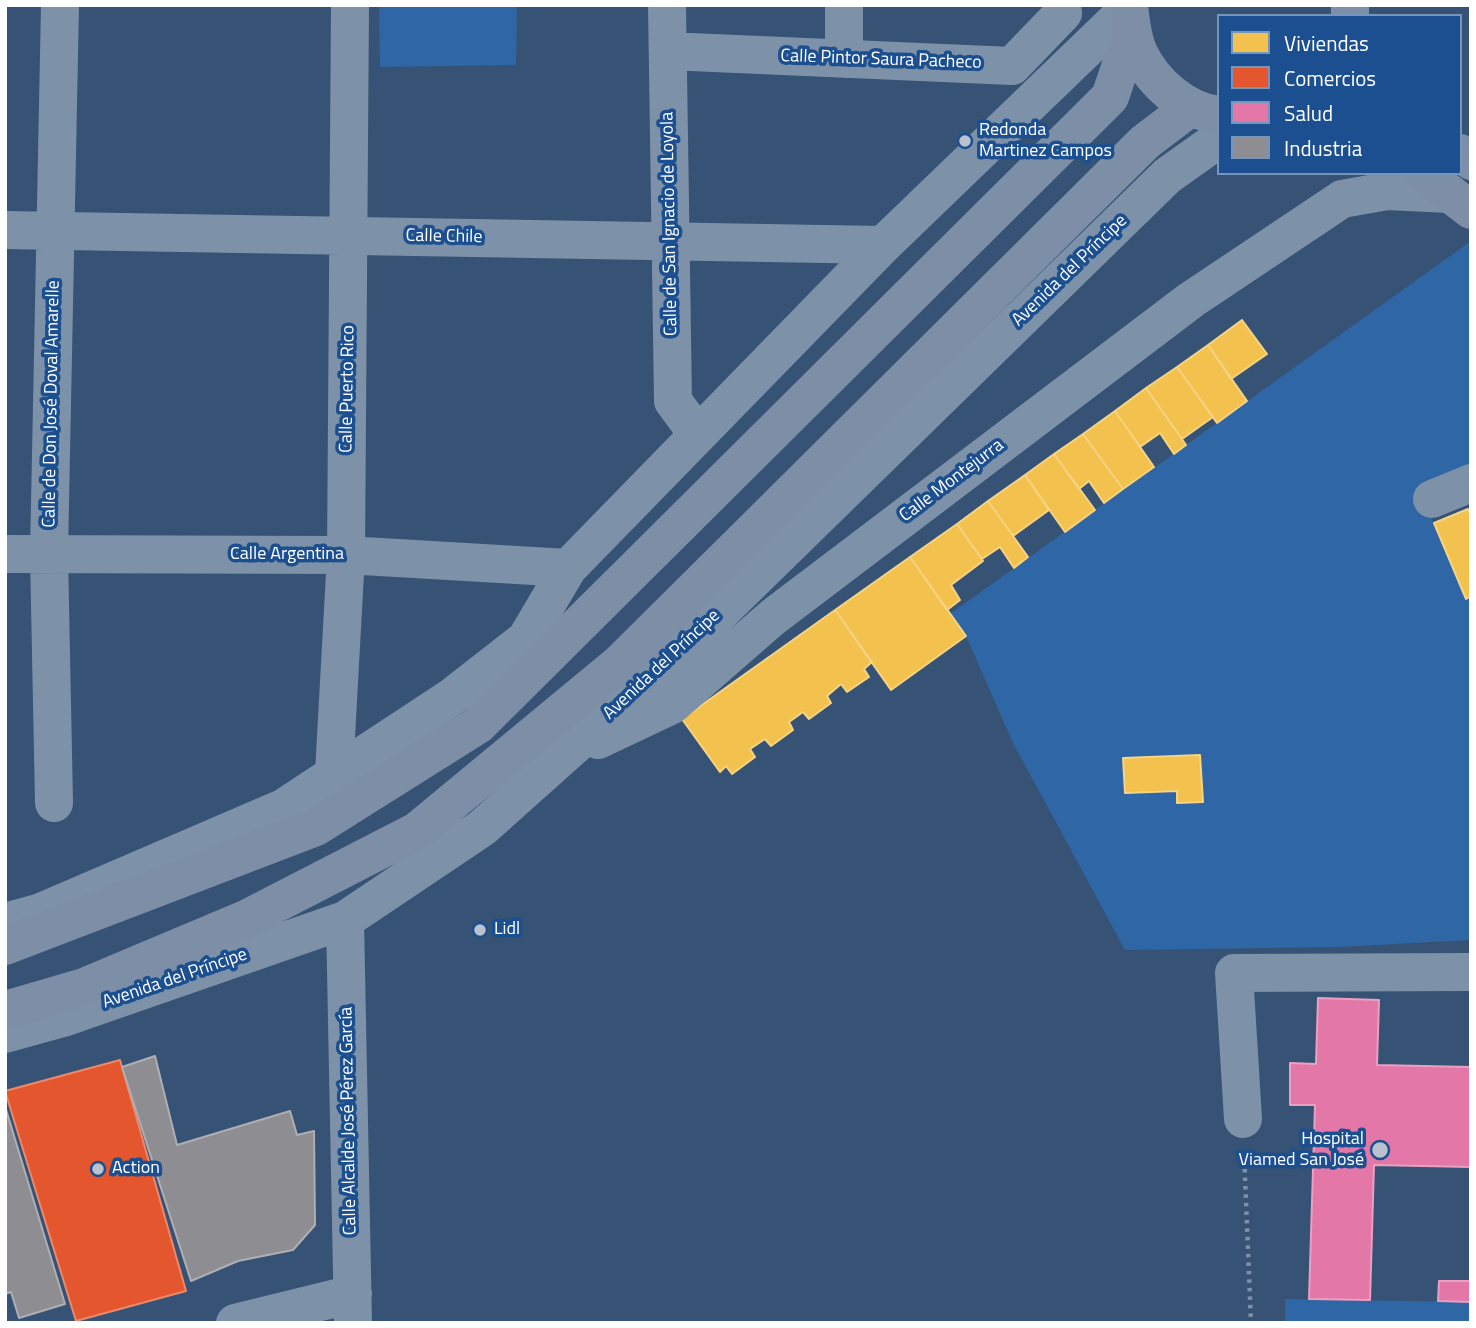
<!DOCTYPE html>
<meta charset="utf-8">
<style>
body{margin:0}
#map{position:relative;width:1476px;height:1328px;overflow:hidden;background:#365274;font-family:"Titillium Web",sans-serif}
canvas{display:block}
.frame{position:absolute;inset:0;border:7px solid #fff;pointer-events:none}
.legend{position:absolute;left:1217px;top:14px;width:245px;height:161px;box-sizing:border-box;background:#1b4f8f;border:2px solid #7695bc;margin:0;padding:9px 12px;list-style:none;font-size:21px;color:#fff}
.legend li{display:flex;align-items:center;gap:14px;height:35px}
.legend b{width:35px;border:2px solid #7695bc}
</style>
<div id="map">
<canvas width="1476" height="1328"></canvas>
<div class="frame"></div>
<ul class="legend">
<li><b style="height:19px;background:#f2c14e"></b>Viviendas</li>
<li><b style="height:19px;background:#e4572e"></b>Comercios</li>
<li><b style="height:19px;background:#e377a8"></b>Salud</li>
<li><b style="height:19px;background:#8d8d92"></b>Industria</li>
</ul>
</div>
<script>
const g = document.querySelector('canvas').getContext('2d');
g.lineJoin = 'round';
function fillPath(path, color) { g.fillStyle = color; g.fill(path, 'evenodd'); }
function trace(path, color, width, dash) { g.strokeStyle = color; g.lineWidth = width; g.lineCap = dash ? 'butt' : 'round'; g.setLineDash(dash || []); g.stroke(path); }
function write(font, color, halo, rows, align = 'center') {
  g.font = font + ' "Titillium Web",sans-serif'; g.lineWidth = 7; g.setLineDash([]); g.textBaseline = 'middle'; g.strokeStyle = halo; g.fillStyle = color; for (const [text, x, y, turn = 0] of rows) {
    g.save(); g.translate(x, y); g.rotate((+turn || 0) * Math.PI / 180); g.textAlign = isNaN(turn) ? turn : align; if (halo) g.strokeText(text, 0, 0); g.fillText(text, 0, 0); g.restore();
  }
}
fillPath(new Path2D(`
 M379,5h138l-1,60 -136,2z
 M1471,241v228l-52,19 46,110 6,-2v344l-133,7 -213,3 -112,-207 -47,-107 -16,-22z
 M1285,1299l186,3v21h-186z`), '#2f66a5');
const homes = new Path2D(`
 M1242,320l25,34 -36,25 -23,-34z
 M1208,345l39,56 -30,22 -40,-56z
 M1177,367l36,50 -31,22 -36,-51z
 M1146,388l40,57 -12,9 -14,-21 -20,14 -25,-36z
 M1115,411l39,56 -31,22 -40,-55z
 M1083,434l40,55 -19,14 -15,-22 -10,8 -25,-35z
 M1054,454l41,56 -30,22 -40,-57z
 M1025,475l24,35 -36,26 -25,-35z
 M988,501l40,56 -14,11 -14,-21 -18,12 -25,-35z
 M1468,509l3,7v80l-5,3 -32,-76z
 M957,524l26,37 -32,24 9,15 -13,10 -37,-53z
 M910,557l56,79 -75,54 -56,-80z
 M835,610l37,52 -8,7 5,8 -22,15 -6,-8 -14,12 4,7 -22,16 -6,-7 -14,10 4,8 -22,16 -6,-7 -15,10 5,8 -23,17 -6,-8 -6,6 -38,-53z
 M1200,755l3,47 -26,1v-12l-52,2 -2,-35z`);
fillPath(homes, '#f2c14e');
trace(homes, '#f6d483', 2);
const shops = new Path2D(`
 M120,1060l66,231 -110,30 -71,-230z`);
fillPath(shops, '#e4572e');
trace(shops, '#ec896d', 2);
const health = new Path2D(`
 M1318,998l61,2 -2,65 94,2v100l-97,-2 -4,135 -61,-1 6,-194h-25v-42l26,1z
 M1439,1281h32v21l-33,-1z`);
fillPath(health, '#e377a8');
trace(health, '#eba0c2', 2);
const industry = new Path2D(`
 M155,1056l22,89 113,-34 7,24 17,-4 1,94 -22,25 -55,11 -47,20 -69,-214z
 M5,1106l60,198 -46,14 -8,-26 -6,2z`);
fillPath(industry, '#8d8d92');
trace(industry, '#afafb3', 2);
trace(new Path2D(`
 M1244,1152l7,171`), '#7d92a8', 4.5, [3.5, 5]);
trace(new Path2D(`
 M667,5l6,396 25,34
 M844,5v54
 M668,51l344,15 51,-53 -1,-8
 M5,230l878,15
 M1432,499l39,-16
 M5,554l341,1 222,13
 M598,740l74,-35 101,-88 418,-317 151,-101 45,-8 63,3
 M334,773l12,-218 4,-550
 M54,803l-5,-249 11,-549
 M345,920l8,403
 M5,922l36,-10 242,-104 170,-112 73,-57 42,-71 315,-323 246,-237
 M5,1034l58,-16 282,-98 137,-92 207,-185 478,-467 52,-37
 M1243,1119l-9,-146 237,-1
 M235,1323l118,-29`), '#7d92a8', 38);
trace(new Path2D(`
 M1129,5c2,17 3,33 10,48 14,30 47,59 80,62
 M1350,5v11
 M1460,153l11,8
 M1423,173l48,37
 M5,946l311,-119 162,-102 632,-628 22,-65
 M5,1010l79,-23 164,-69 169,-87 202,-167 526,-522 46,-35`), '#7d8ea7', 38);
for (const [x, y, r, color] of [
 [965,141,7,"#b9c2ce"],
 [480,930,7,"#b9c2ce"],
 [1380,1150,9,"#b9c2ce"],
 [98,1169,7,"#b9c2ce"]
]) { const dot = new Path2D(); dot.arc(x, y, r, 0, 2 * Math.PI); g.fillStyle = color; g.fill(dot); trace(dot, '#1b4f8f', 2.5); }
write('18px', '#fff', '#1b4f8f', [
 ["Calle Pintor Saura Pacheco",881,60,2],
 ["Calle de San Ignacio de Loyola",670,224,-91],
 ["Calle Chile",444,237,1],
 ["Avenida del Príncipe",1070,271,-44],
 ["Calle Puerto Rico",348,389,-89],
 ["Calle de Don José Doval Amarelle",52,404,-89],
 ["Calle Montejurra",952,481,-37],
 ["Calle Argentina",287,555],
 ["Avenida del Príncipe",662,665,-43],
 ["Avenida del Príncipe",175,979,-19],
 ["Calle Alcalde José Pérez García",349,1121,-91]
]);
write('18px', '#fff', '#1b4f8f', [
 ["Redonda",979,131],
 ["Martinez Campos",979,152],
 ["Lidl",494,930],
 ["Hospital",1364,1140,"right"],
 ["Viamed San José",1364,1161,"right"],
 ["Action",112,1169]
], 'left');
</script>
